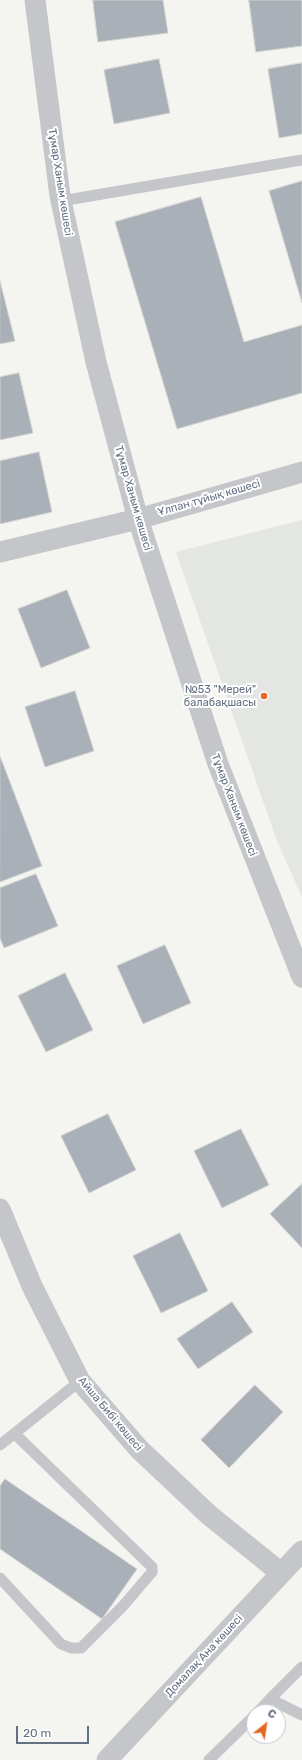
<!DOCTYPE html>
<meta charset="utf-8">
<style>
body{margin:0}
#map{position:relative;width:302px;height:1760px;overflow:hidden;background:#f4f4f0;font-family:Rubik,sans-serif}
canvas{display:block}
.north{position:absolute;left:246px;top:1704px;width:40px;height:40px;box-sizing:border-box;background:#fff;border:1px solid #c1c6cd;border-radius:50%;rotate:30deg;font-size:11px;font-weight:700;line-height:16px;text-align:center;color:#637082}
.north::after{content:'';display:block;margin:auto;width:14px;height:18px;background:#e56720;clip-path:polygon(50% 0,100% 100%,50% 72%,0 100%)}
.scale{position:absolute;left:16px;top:1726px;width:73px;height:18px;box-sizing:border-box;border:2px solid #637082;border-top:0;padding-left:5px;font-size:12px;line-height:14px;white-space:nowrap;color:#637082;-webkit-text-stroke:3px #fff;paint-order:stroke}
</style>
<div id="map">
<canvas width="302" height="1760"></canvas>
<div class="north">С</div>
<div class="scale">20 m</div>
</div>
<script>
const g = document.querySelector('canvas').getContext('2d');
g.lineJoin = 'round';
function fillPath(path, color) { g.fillStyle = color; g.fill(path, 'evenodd'); }
function trace(path, color, width, dash) { g.strokeStyle = color; g.lineWidth = width; g.lineCap = dash ? 'butt' : 'round'; g.setLineDash(dash || []); g.stroke(path); }
function write(font, color, halo, rows, align = 'center') {
  g.font = font + ' Rubik,sans-serif'; g.lineWidth = 4; g.setLineDash([]); g.textBaseline = 'middle'; g.strokeStyle = halo; g.fillStyle = color; for (const [text, x, y, turn = 0] of rows) {
    g.save(); g.translate(x, y); g.rotate((+turn || 0) * Math.PI / 180); g.textAlign = isNaN(turn) ? turn : align; if (halo) g.strokeText(text, 0, 0); g.fillText(text, 0, 0); g.restore();
  }
}
fillPath(new Path2D(`
 M302,520v377l-25,-56 -101,-289z`), '#e4e6e4');
const building = new Path2D(`
 M93,0h70l5,33 -70,9z
 M249,0h53v46l-46,6z
 M159,59l11,54 -56,11 -10,-54z
 M302,63v71l-23,4 -11,-69z
 M302,181v122l-33,-112z
 M201,197l43,145 58,-17v68l-125,36 -62,-207z
 M0,281l15,60 -15,3z
 M19,373l14,60 -33,7v-63z
 M39,452l13,60 -52,12v-63z
 M67,590l23,58 -49,20 -23,-59z
 M75,691l19,60 -49,16 -20,-60z
 M0,756l42,110 -42,16z
 M36,874l22,52 -54,22 -4,-10v-50z
 M165,945l26,58 -48,21 -26,-58z
 M65,973l28,57 -47,22 -28,-56z
 M108,1114l28,56 -47,23 -28,-57z
 M241,1129l28,56 -47,23 -28,-57z
 M302,1184v64l-32,-34z
 M180,1233l28,58 -47,22 -28,-57z
 M232,1302l21,30 -55,37 -21,-30z
 M255,1385l28,27 -54,56 -28,-28z
 M5,1479l132,90 -35,50 -102,-70v-63z`);
fillPath(building, '#aab0b7');
trace(building, '#d5d5d3', 1);
trace(new Path2D(`
 M61,201l241,-41
 M0,1445l80,-64
 M0,1578l61,66 10,4h10l42,-42 29,-34v-5l-137,-133
 M302,1667l-32,32 32,16
 M258,1712l12,-13
 M209,1760l45,-44`), '#c4c6ca', 11);
trace(new Path2D(`
 M35,0l25,196 36,166 42,157 80,245 84,213
 M0,552l138,-33 164,-47
 M0,1209l32,77 48,95 59,68 70,66 72,58
 M107,1760l195,-209`), '#c4c6ca', 21);
for (const [x, y, r, color] of [
 [264,696,4,"#e56720"]
]) { const dot = new Path2D(); dot.arc(x, y, r, 0, 2 * Math.PI); g.fillStyle = color; g.fill(dot); trace(dot, '#fff', 1.5); }
write('11px', '#637082', '#fff', [
 ["Тұмар Ханым көшесі",60,182,81],
 ["Тұмар Ханым көшесі",133,498,74],
 ["Ұлпан тұйық көшесі",209,498,-16],
 ["Тұмар Ханым көшесі",234,805,69],
 ["Айша Бибі көшесі",110,1414,50],
 ["Домалақ Ана көшесі",204,1656,-47]
]);
write('11px', '#637082', '#fff', [
 ["№53 \"Мерей\"",256,690],
 ["балабақшасы",256,703]
], 'right');
</script>
